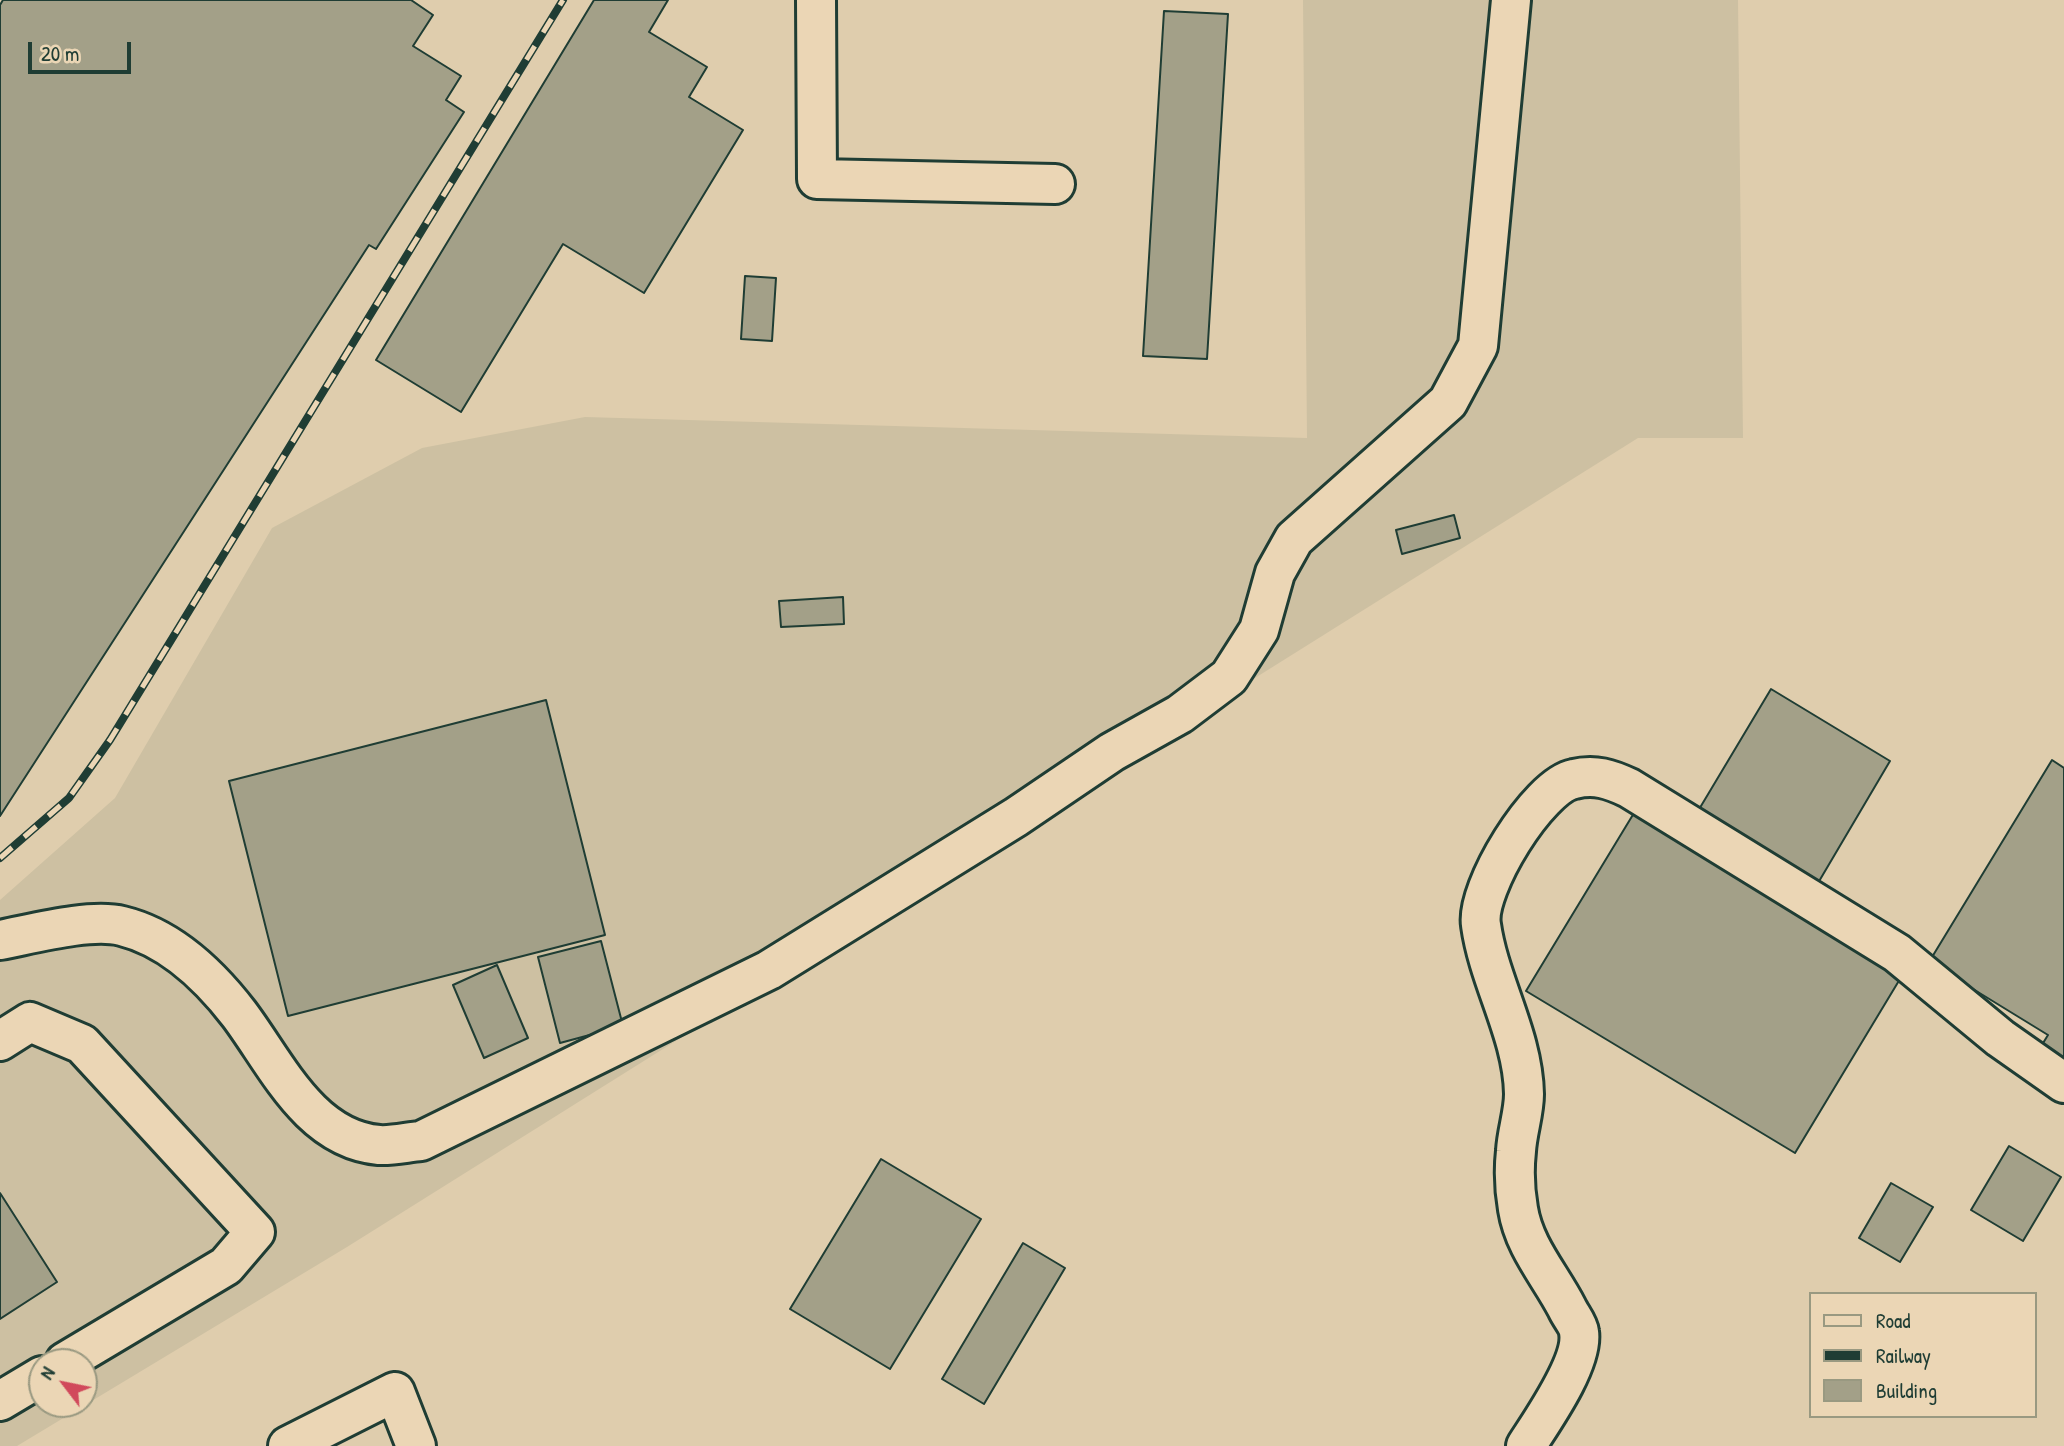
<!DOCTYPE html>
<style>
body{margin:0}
#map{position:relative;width:2064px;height:1446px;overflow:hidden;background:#dfcdad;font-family:"Patrick Hand",sans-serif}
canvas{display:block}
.legend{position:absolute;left:1809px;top:1292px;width:228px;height:126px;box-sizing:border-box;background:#ebd6b5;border:2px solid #999981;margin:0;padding:9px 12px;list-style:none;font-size:21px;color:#1f3d34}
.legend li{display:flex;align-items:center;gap:14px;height:35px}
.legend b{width:35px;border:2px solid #999981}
.north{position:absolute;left:28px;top:1348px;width:70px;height:70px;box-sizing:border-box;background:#ebd6b5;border:2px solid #999981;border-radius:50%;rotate:302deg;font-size:19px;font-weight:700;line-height:28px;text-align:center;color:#1f3d34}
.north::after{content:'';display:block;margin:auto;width:24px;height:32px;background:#d1495b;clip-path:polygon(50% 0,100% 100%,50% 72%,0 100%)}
.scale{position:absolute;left:28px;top:42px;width:103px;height:32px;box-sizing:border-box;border:4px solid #1f3d34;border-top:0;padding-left:9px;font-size:21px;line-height:24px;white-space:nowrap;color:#1f3d34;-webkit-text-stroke:5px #ebd6b5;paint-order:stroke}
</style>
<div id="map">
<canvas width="2064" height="1446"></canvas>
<ul class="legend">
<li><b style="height:9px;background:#ebd6b5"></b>Road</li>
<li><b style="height:9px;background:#1f3d34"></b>Railway</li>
<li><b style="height:19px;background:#a3a088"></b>Building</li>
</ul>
<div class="north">N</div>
<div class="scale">20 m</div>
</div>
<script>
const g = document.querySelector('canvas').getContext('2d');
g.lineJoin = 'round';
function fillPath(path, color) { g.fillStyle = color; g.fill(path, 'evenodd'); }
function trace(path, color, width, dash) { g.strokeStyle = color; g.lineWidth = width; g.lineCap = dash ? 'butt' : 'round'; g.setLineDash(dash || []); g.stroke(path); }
fillPath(new Path2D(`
 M1303,0h435l5,438h-105l-1291,809 -330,199h-17v-546l115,-102 157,-270 150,-80 163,-31 722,21zM42,1362h42v42h-42z`), '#cdc0a2');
const building = new Path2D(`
 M3,0h408l22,15 -20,31 48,30 -15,24 18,12 -88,137 -7,-4 -369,571v-811z
 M594,0h74l-19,32 58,35 -18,30 54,33 -99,163 -81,-49 -102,168 -85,-52z
 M1164,11l64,3 -21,345 -64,-3z
 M745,276l31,2 -4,63 -31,-2z
 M1454,515l6,23 -58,16 -6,-24z
 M843,597l1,27 -63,3 -2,-26z
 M1771,689l119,72 -72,122 -120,-72z
 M546,700l59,235 -317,81 -59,-235z
 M2052,760l12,8v294l-24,-14 8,-13 -119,-73z
 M1634,813l269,161 -108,179 -269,-162z
 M601,941l22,85 -63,17 -22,-86z
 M497,965l31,73 -44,20 -31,-73z
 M2009,1146l52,31 -38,64 -52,-31z
 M881,1159l100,60 -91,150 -100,-60z
 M1891,1183l42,24 -33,55 -41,-24z
 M0,1193l57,89 -57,37z
 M1023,1243l42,25 -81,136 -42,-25z`);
fillPath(building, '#a3a088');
trace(building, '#1f3d34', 2);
const minor = new Path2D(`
 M816,0l1,179 238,5
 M0,940c32,-6 90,-22 122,-14 49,12 87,49 117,88 37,49 70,125 140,131 13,1 29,-3 42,-4l348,-171 247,-153 96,-65 68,-38 49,-37 30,-47 16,-57 19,-34 154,-137 30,-56 33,-346
 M0,1041l30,-19 52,22 173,188 -29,34 -161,96
 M0,1401l42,-25
 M288,1446l107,-54 21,54
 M1526,1446c16,-25 58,-84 53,-114 -1,-8 -9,-17 -12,-24 -17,-33 -43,-61 -49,-99 -3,-17 -4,-40 -2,-58 1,-19 8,-38 8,-57 -1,-59 -35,-112 -43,-169 -6,-36 57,-139 93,-146 21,-5 36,0 55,9l268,165 103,85 64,45`);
trace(minor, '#1f3d34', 44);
trace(minor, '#ebd6b5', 38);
const rail = new Path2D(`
 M0,858l69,-60 41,-58 453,-740`);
trace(rail, '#1f3d34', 8);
trace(rail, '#ebd6b5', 5, [16]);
</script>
